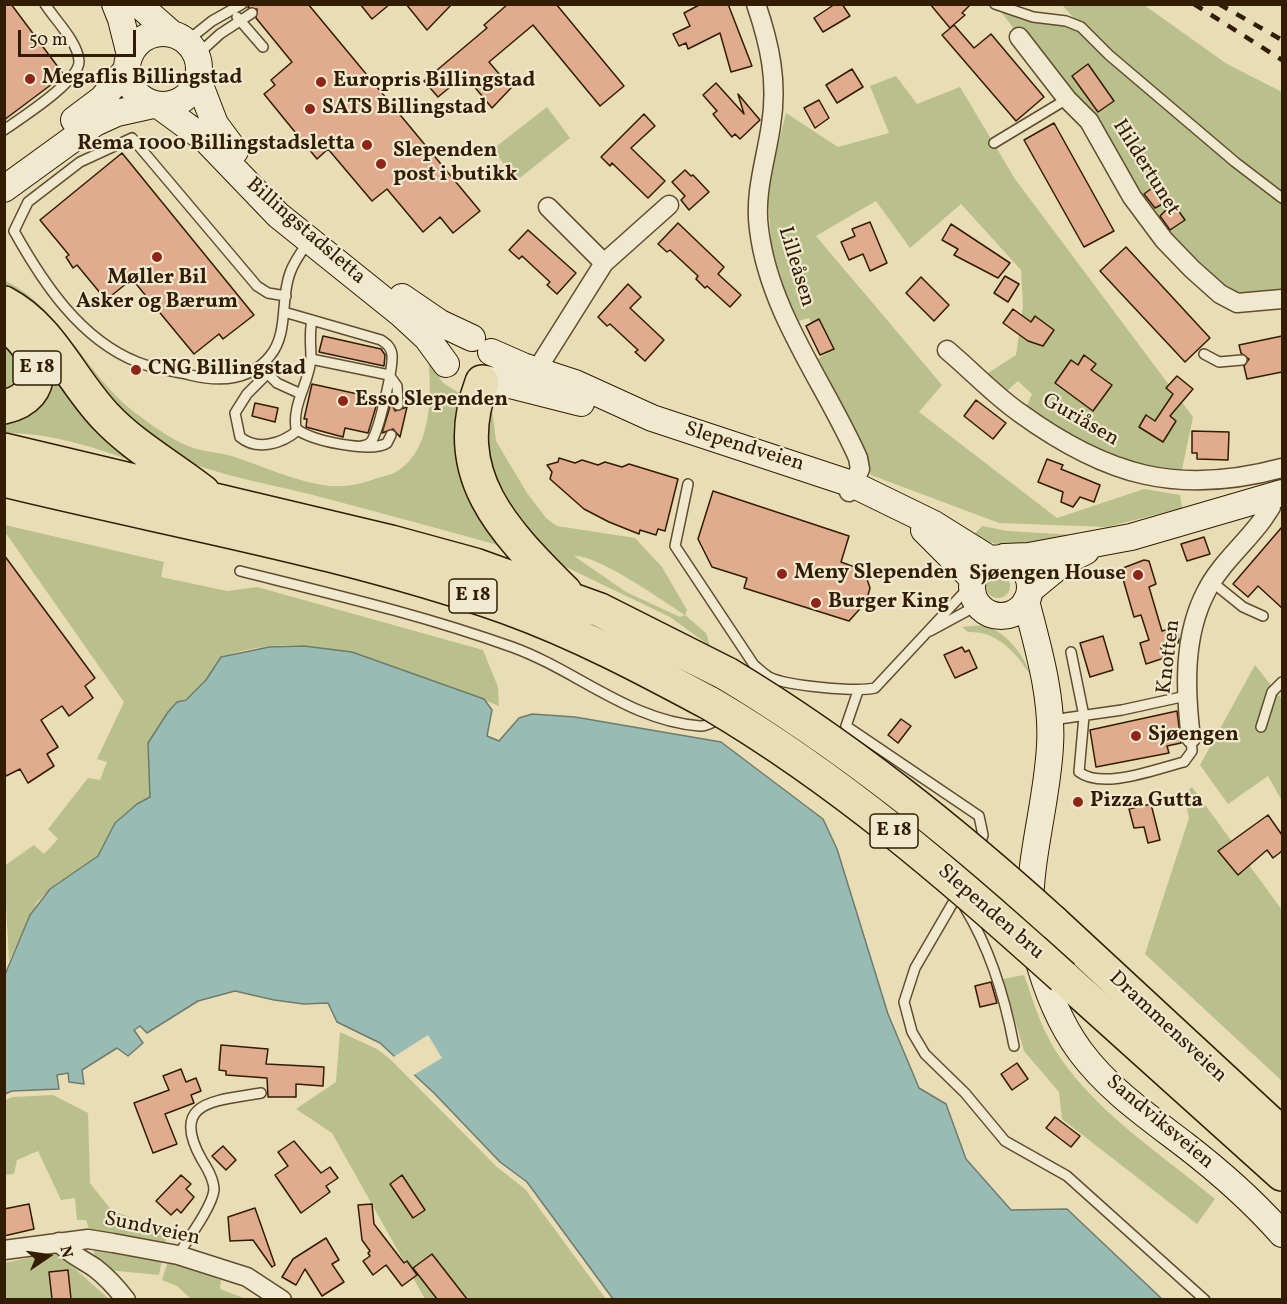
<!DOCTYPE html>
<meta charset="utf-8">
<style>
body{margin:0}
#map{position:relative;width:1287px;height:1304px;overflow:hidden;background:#e8ddb5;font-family:Vollkorn,serif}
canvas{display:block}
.frame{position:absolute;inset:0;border:6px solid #321c02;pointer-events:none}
.north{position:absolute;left:18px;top:1226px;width:60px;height:60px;-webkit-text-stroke:4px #f0e9cf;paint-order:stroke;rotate:77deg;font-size:16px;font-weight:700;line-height:24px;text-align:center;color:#321c02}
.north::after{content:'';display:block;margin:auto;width:21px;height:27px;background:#321c02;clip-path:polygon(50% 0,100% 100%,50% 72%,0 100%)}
.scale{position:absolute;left:18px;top:30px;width:118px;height:27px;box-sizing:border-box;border:3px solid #321c02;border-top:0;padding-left:8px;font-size:18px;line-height:21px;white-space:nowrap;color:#321c02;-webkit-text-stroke:4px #f0e9cf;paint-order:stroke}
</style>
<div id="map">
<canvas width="1287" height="1304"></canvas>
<div class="frame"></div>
<div class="north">N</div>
<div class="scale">50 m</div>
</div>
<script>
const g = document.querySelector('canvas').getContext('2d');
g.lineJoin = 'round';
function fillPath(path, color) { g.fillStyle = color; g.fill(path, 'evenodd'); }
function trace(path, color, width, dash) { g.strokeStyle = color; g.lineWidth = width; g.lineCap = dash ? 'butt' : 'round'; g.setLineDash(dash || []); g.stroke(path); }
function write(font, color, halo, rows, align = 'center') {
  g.font = font + ' Vollkorn,serif'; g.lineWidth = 4.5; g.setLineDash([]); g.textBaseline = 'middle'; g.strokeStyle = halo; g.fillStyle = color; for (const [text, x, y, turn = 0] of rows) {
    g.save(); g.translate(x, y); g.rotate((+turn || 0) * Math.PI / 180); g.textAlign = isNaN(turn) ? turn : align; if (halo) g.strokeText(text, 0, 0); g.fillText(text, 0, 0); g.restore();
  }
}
fillPath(new Path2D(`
 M996,5l84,20 -18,-20h82l83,59 55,28v207l-45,4 -45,-34z
 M896,76l21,28 43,-17 55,92 178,238 -12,57 -70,-15 -85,-51 6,-14 -14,-13 -11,10 -22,-16 31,-20 7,-49 -2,-36 -60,-66 -51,44 -34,-47 -60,35 126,149 -23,27 138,106 87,-29 36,6 2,13 -75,19 -108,-4 -128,-48 -55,-115 13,-8 -20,-34 -14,4 -23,-74 -5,-58 19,-77 52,34 51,-14 -19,-47z
 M547,107l23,31 -54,43 -23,-32z
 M4,280c59,29 80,93 130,132 18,13 41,31 63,37 11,3 24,4 35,7 30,10 60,24 91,29 16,3 35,0 49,-5 7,-3 16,-4 22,-7 39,-20 38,-81 34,-116l14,25 23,15 40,150c-65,-18 -130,-36 -196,-53 -52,-13 -102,-20 -149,-45l-155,-156z
 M5,341l22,35 -22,23z
 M46,364l109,106c-48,-19 -98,-37 -150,-37v-18z
 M491,401l5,40 31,52 19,25 11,8 78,12 27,29 25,43 -2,5 21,18 4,13 -40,-29 -127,-61 -59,-92zM574,556c23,-2 89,45 111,59l-5,2 -54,-25z
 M5,525l159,37 -3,15 66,14 30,-4 226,63 15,37 1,19c-21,-9 -43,-15 -65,-23 -73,-29 -134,-53 -213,-26 -10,17 -24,40 -44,45l-29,41 2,54 -13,7 -22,19 -17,33 -48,33 -13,13 -28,59 -5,-95 30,-21 10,9 14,-15 -10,-10 40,-51 12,2 7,-18 -10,-3 27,-57 -119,-170z
 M982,526l26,5 83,5 -81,11 -39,-9z
 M986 586a12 12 0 1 1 24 0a12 12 0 1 1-24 0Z
 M982,625c23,6 40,27 48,48 -3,-2 -7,-9 -11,-14 -14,-17 -30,-28 -51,-27l-6,-5z
 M1255,665l27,34v102l-14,-25 -40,28 -28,-39z
 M1192,787l90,123v171l-137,-127 44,-136 -5,-24z
 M1024,975c9,25 16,50 30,73 38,62 106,105 161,151l-18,25 -135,-105 -3,-27 -35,-41 -21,-72z
 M340,1032l37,17 13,10 107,108 28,22 81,110h-181l-93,-166 -36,-24 40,-27z
 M53,1095l35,18 2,70 22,28 56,19 -9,45 -62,-6 -6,-35 -5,-14h-9l-2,-22 -14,2 -23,-49 -21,9 -3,14 -9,1v-75l8,-3z
 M56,1252l53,47h-104l-1,-36z
 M168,1261l53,19 -1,9 26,10h-55l-14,-13 -15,-6z`), '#b9c08b');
const water = new Path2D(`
 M304,646l48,6 132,47 8,11 -5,26 12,5 20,-23 13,-4 43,3 146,25 102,77 14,30 51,165 31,74 27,16 20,55 45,51 56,-1 95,90h-549l-86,-117 -27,-20 -66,-69 -54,-50 -43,-21 -9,-19 -24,1 -30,-4 -39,-9 -37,10 -51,32 -7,-7 -6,4 9,13 -15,13 -11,-8 -35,22 2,14 -15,-2 -1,-9 -11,2 2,14 -47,2 -7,3 -1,-117 26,-62 20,-26 48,-33 17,-33 22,-19 13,-7 -2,-54 20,-31 9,-10 9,-2 20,-20 15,-23 48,-10z`);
fillPath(water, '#98bbb4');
trace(water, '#6f7b6d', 1.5);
fillPath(new Path2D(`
 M428,1035l14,23 -30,18 -20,-18z`), '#e8ddb5');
const building = new Path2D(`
 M4,4h7l53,71 -60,45z
 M249,4h59l172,207 -27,22 -13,-16 -17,15 -36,-43 -15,12 -44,-52 -11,10 -53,-65 11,-9 -4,-5 21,-18 -36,-44 1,-9 -9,-1z
 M360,4h30l-18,15z
 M406,4h46l-25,26z
 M508,4h48l68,82 -24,20 -67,-81 -44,37 22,26 -19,20 -24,-29 -10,8 -3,-4 -17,14 -14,-16 63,-53 -3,-3z
 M701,4h27l24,62 -21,6 -11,-39 -32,16 -2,-6 -7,3 -6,-12 17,-8 -6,-13z
 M835,4h7l8,12 -27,16 -9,-14z
 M930,4h41l-9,9 3,2 -15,13z
 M954,25l20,23 17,-14 53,63 -28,24 -74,-86z
 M1088,64l26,37 -16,11 -26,-36z
 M852,69l11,18 -26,16 -11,-18z
 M716,83l28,31 -6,-20 22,26 -20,19 -5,-5 -3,3 -15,-18 -4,-5 4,-3 -14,-16z
 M819,100l10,18 -14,10 -11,-20z
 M644,114l11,12 -24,22 34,33 -17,17 -36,-35 -2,3 -9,-9z
 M1054,123l60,108 -30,16 -60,-107z
 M122,153l132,162 -31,24 -4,-5 -25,20 -62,-75 -26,21 -29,-35 -4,3 -7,-11 3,-2 -29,-35z
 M685,170l6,6 2,-1 16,17 -20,18 -8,-10 4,-4 -13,-14z
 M1159,183l11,17 -15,8 -11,-14z
 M1173,203l12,17 -15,10 -10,-14z
 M870,222l17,41 -17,8 -7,-17 -14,6 -8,-18 14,-6 -3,-7z
 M678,223l46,44 -6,7 23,21 -11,12 -23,-21 -2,2 -9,-9 2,-3 -28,-26 -3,2 -9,-8z
 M951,224l59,39 -12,15 -44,-23 4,-6 -16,-9z
 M528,230l48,43 -19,21 -10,-9 3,-3 -28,-26 -3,3 -10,-9z
 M1126,247l84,91 -25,24 -85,-91z
 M1005,276l14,8 -11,18 -14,-9z
 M921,277l28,28 -15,16 -28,-28z
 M628,284l13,13 -11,11 34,32 -19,21 -10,-9 3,-2 -28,-26 -3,2 -9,-9z
 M1013,309l18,13 4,-6 19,14 -11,16 -15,-5 -25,-18z
 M819,319l15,30 -14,6 -14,-29z
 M323,336l58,13 4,6 -1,11 -65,-14z
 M1282,336v36l-35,7 -3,-13 5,-7 -8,-6 -2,-8z
 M1084,355l12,9 -5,6 21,15 -19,26 -38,-28 16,-23 7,5z
 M1177,376l16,13 -23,27 6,5 -13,21 -24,-15 7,-12 9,6 18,-27 -7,-6z
 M312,384l64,14 2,2 -10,33 -23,-5 -2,9 -37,-10 1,-8h-3z
 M976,400l30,23 -13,16 -29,-23z
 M255,403l23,5 -3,14 -23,-6z
 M391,403l4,8 12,-4 -7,30 -7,-8 -11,4z
 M1192,431l37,1 -1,28 -31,-1v-6h-5z
 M559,458l16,5 7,-3 16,5 7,-3 17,5 7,-3 49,15 -13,52 -7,-2 -2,6 -16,-5 -1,4 -30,-12 -25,-13 -34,-30 2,-7 -5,-7 11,-3z
 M1047,459l16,6 -2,4 39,16 -6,17 -14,-5 -7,10 -12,-5 2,-10 -25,-10z
 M713,491l136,45 -8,26 16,6 9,8 4,12 -4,14 -17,19 -105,-33 3,-10 -35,-11 -14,-28z
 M1282,527v81l-24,-22 -10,11 -15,-13z
 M1204,537l6,17 -23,7 -6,-17z
 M4,555l91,123 -10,8 8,12 -24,18 -7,-10 -21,14 17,27 -11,7 7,12 -26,17 -8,-14 -16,8z
 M1144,560l5,1 7,23 -7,3 13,44 14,-4 3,13 -1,3 -17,5 3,10 -18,6 -6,-21 9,-3 -8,-25 -7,2 -11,-38 3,-1 -3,-10z
 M1103,636l10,34 -23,7 -10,-34z
 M962,647l3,5 4,-2 8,18 -22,10 -11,-23z
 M1177,711l4,32 -14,3 2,7 -73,14 -6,-37z
 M901,719l10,7 -13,17 -10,-8z
 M1151,804l9,36 -12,3 -4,-16 -10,1 -5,-19z
 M1268,815l14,20v16l-9,7 -6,-8 -29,25 -20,-24z
 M991,982l6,21 -17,4 -5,-21z
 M221,1045l47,4 -2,15 58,3 -1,19 -27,-2v13h-28l-1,-19 -41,-3v-4l-7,-1z
 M1017,1063l11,16 -16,11 -11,-16z
 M181,1069l5,13 10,-4 5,13 -10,4 3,8 -29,11 12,30 -24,9 -19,-50 35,-13 -6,-14z
 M1055,1117l25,19 -9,11 -25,-19z
 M294,1141l27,32 9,-6 8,11 -12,8 4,6 -29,21 -26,-38 13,-9 -10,-14z
 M223,1146l13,14 -10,10 -14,-14z
 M181,1175l10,9 -5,5 8,8 -13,16 -4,-4 -6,6 -15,-14z
 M402,1175l23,35 -12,8 -23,-34z
 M29,1204l5,25 -30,7v-27z
 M372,1204l2,20 30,39 3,-2 10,14 -15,11 -16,-21 -13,10 -10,-14 7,-5 -2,-3 2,-2 -8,-11 -4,-35z
 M255,1208l20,57 -3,2 -19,-27 -23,1 -2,-24z
 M326,1238l13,22 -7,4 12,18 -22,14 -17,-27 -9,16 -14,-8 11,-18z
 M432,1254l35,45h-30l-24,-31z
 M68,1270l3,29h-19l-3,-27z`);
fillPath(building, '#e0ac8d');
trace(building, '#321c02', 1.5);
const lane = new Path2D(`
 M995,4l38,13 33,4 15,6 28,28 126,107 47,36
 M237,17l26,30
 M187,41l25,-20 30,-17
 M197,55l23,-21 32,-21
 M4,130c17,-12 76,-49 75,-69 -1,-19 -24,-41 -34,-57
 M994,143l73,-44
 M286,296l-18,-3 -11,-7 -125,-148 -52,24 -52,40 -14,29c29,52 66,108 123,131 17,7 36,9 53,13 29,7 60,6 80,-19 19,-23 10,-57 20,-83 4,-12 12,-22 19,-32
 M284,312l97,28c6,4 10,7 11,15 1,14 -13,76 -21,87 -3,3 -5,3 -9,4
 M312,320c-3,14 -1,24 -1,38 -1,23 -19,46 -15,70 11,13 77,25 91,15l4,-8
 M1204,354l15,8 23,-2
 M311,359l78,16 8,11 1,19
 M264,370l13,13 24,11
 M267,374l-20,20 -12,19 5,24c17,14 42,7 58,-7
 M688,484l-13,62 79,119c5,4 10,9 15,12 18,9 87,15 106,11l96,-103
 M240,571c92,23 183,44 272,76 64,23 118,74 188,79 16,1 59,-36 69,-49
 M1212,582l31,25 20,9
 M930,631l48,-26
 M1071,652l13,64 -5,56c24,18 76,-3 105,-10l8,-11 -1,-13
 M858,691l-12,35 133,90 4,19 -4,14
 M1052,720l70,-10 64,-14
 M1261,727l11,-35 10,-10
 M958,894l-43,74 -11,34 8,30 13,22 40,39 40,48 62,35 138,124
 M965,908c25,41 40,90 49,138
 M178,1255c10,-16 34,-48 36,-65 0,-11 -7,-22 -12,-30 -34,-60 15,-59 59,-67`);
const street = new Path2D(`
 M756,4c14,41 22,78 15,121 -5,35 -17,68 -12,104 10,84 66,154 99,229l2,11 -11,23
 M1019,37l48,62 22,22 43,76 32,43 28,29 28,25 17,9 45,-4
 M548,207l56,56
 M947,350c24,20 47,45 73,63 87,63 158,83 262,55
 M536,371l68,-108 65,-58
 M1191,738c-6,-48 -8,-102 15,-146 13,-27 40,-49 57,-73l8,-12v-11
 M59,1242c10,12 23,17 36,26 12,9 21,19 31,32
 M4,1250l84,-11 25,4 65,12 69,22 35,23`);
const secondary = new Path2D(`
 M115,4l6,15 9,36
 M138,4l34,30
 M127 69a36 36 0 1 1 72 0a36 36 0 1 1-72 0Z
 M198,80l17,44 20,27
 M158,105l48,35 72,75 122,98 27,25 19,26
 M74,120l28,-21 25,-30
 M4,189l91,-66 22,-10 36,-8
 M402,297l38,26 32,15
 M491,352l32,14 52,17 77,35 200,66 82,40 56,35
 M486,379l95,24
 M924,530l48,48
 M1004,557l25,-1 102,-19 151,-44
 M972 587a29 29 0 1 1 58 0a29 29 0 1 1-58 0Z
 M1030,590l34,-28 22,-11
 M1026,601c12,47 27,96 24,145 -3,57 -21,111 -20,169
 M1036,951c9,35 22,70 44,100 28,38 67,65 105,94 35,27 68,56 97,89`);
const highway = new Path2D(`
 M4,303c47,25 66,76 101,113 28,30 66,51 98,76
 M482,382c-35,93 22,149 83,210
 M4,407c48,-11 37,-57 5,-79
 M4,450l387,92 84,23 125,45 127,64
 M4,480c168,41 339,70 502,127 72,26 138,61 205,97
 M1053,922l229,212
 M1063,977l219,197`);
trace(lane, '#604c2f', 12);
trace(street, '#604c2f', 21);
trace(secondary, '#321c02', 28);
trace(highway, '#321c02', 36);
trace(lane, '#f0e9cf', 9);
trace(street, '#f0e9cf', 18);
trace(secondary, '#f0e9cf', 26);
trace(highway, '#e8ddb5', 33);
trace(new Path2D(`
 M1194,4l88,56
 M1219,4l63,36`), '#321c02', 4.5, [10, 10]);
const highwayBridge = new Path2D(`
 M727,674c118,71 224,156 326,248
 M711,704c129,76 241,173 352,273`);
trace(highwayBridge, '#321c02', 36, []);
trace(highwayBridge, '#e8ddb5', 33);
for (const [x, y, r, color] of [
 [30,79,6,"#8f2418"],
 [321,82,6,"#8f2418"],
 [310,109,6,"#8f2418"],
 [367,145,6,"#8f2418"],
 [381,164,6,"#8f2418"],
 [157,257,6,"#8f2418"],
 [136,370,6,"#8f2418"],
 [343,401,6,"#8f2418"],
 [782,574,6,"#8f2418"],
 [1138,575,6,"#8f2418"],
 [816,603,6,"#8f2418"],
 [1136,736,6,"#8f2418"],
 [1078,802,6,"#8f2418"]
]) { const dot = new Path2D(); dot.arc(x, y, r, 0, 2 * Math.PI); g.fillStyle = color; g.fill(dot); trace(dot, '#f0e9cf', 2); }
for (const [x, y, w] of [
 [37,368,48],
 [473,596,48],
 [894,831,48]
]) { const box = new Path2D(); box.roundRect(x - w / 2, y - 17, w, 34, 4.5); g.fillStyle = '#f0e9cf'; g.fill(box); trace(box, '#321c02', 1.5); }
write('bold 20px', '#321c02', null, [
 ["E 18",37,368],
 ["E 18",473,596],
 ["E 18",894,831]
]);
write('bold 21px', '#321c02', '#f0e9cf', [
 ["Megaflis Billingstad",42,79],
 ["Europris Billingstad",333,82],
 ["SATS Billingstad",322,109],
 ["Rema 1000 Billingstadsletta",355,145,"right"],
 ["Slependen",393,152],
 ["post i butikk",393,176],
 ["Møller Bil",157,279,"center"],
 ["Asker og Bærum",157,303,"center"],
 ["CNG Billingstad",148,370],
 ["Esso Slependen",355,401],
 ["Meny Slependen",794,574],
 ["Sjøengen House",1126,575,"right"],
 ["Burger King",828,603],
 ["Sjøengen",1148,736],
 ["Pizza Gutta",1090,802]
], 'left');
write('21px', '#321c02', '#f0e9cf', [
 ["Hildertunet",1145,168,58],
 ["Billingstadsletta",305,232,41],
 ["Lilleåsen",795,267,73],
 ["Guriåsen",1080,421,30],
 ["Slependveien",744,448,17],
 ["Knotten",1170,657,-83],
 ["Slependen bru",990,913,41],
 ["Drammensveien",1167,1028,43],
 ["Sandviksveien",1159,1123,40],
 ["Sundveien",152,1230,12]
]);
</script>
